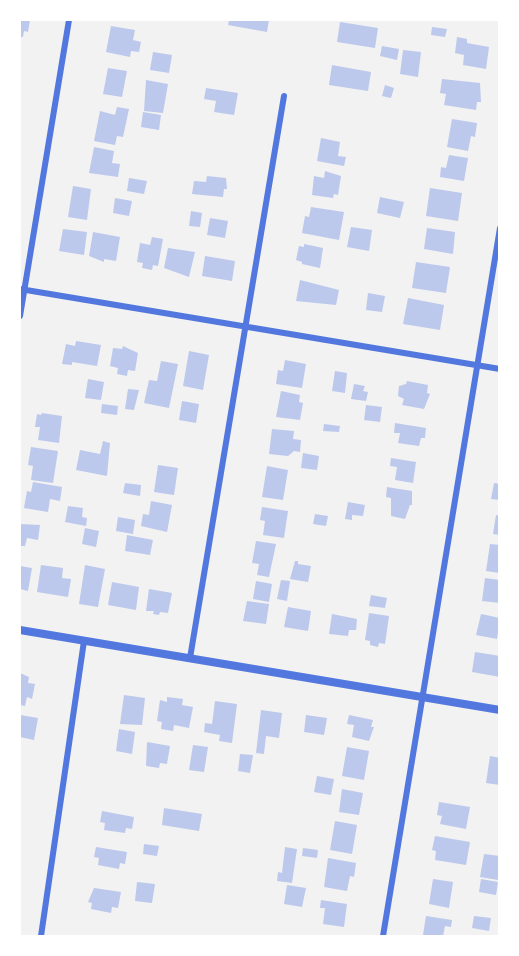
<!DOCTYPE html>
<style>
body{margin:0}
#map{position:relative;width:519px;height:956px;overflow:hidden;background:#f2f2f2;font-family:"Source Sans 3",sans-serif}
canvas{display:block}
.frame{position:absolute;inset:0;border:21px solid #fff;pointer-events:none}
</style>
<div id="map">
<canvas width="519" height="956"></canvas>
<div class="frame"></div>
</div>
<script>
const g = document.querySelector('canvas').getContext('2d');
g.lineJoin = 'round';
function fillPath(path, color) { g.fillStyle = color; g.fill(path, 'evenodd'); }
function trace(path, color, width, dash) { g.strokeStyle = color; g.lineWidth = width; g.lineCap = dash ? 'butt' : 'round'; g.setLineDash(dash || []); g.stroke(path); }
fillPath(new Path2D(`
 M20,20h10l-2,12 -4,-1 -1,6h-3z
 M229,20h40l-2,12 -39,-7z
 M340,22l38,6 -3,20 -38,-6z
 M111,26l24,4 -2,10 8,2 -2,10 -8,-1 -1,6 -24,-5z
 M432,27l15,2 -2,8 -14,-2z
 M457,37l10,2v4l22,4 -3,22 -23,-4 1,-10 -9,-2z
 M382,46l17,3 -2,11 -17,-4z
 M403,50l18,2 -3,25 -18,-3z
 M153,52l19,3 -3,18 -19,-3z
 M332,65l39,7 -3,19 -39,-6z
 M108,68l19,3 -5,26 -19,-3z
 M442,79l38,4 1,19h-4l-1,8 -32,-5 2,-11 -6,-1z
 M146,80l22,4 -5,29 -19,-2z
 M385,85l9,3 -3,10 -9,-2z
 M206,88l32,5 -4,22 -20,-3 2,-11 -12,-2z
 M117,107l12,2 -6,28 -6,-1 -2,9 -21,-4 6,-30 15,4z
 M143,112l18,3 -2,15 -18,-3z
 M452,119l25,4 -2,14 -4,-1 -3,15 -21,-4z
 M321,138l19,4 -2,14 8,1 -2,9 -27,-5z
 M94,147l20,4 -2,12 8,1 -2,13 -29,-4z
 M449,155l19,3 -4,23 -24,-4 1,-10 5,1z
 M325,171l16,5 -3,19 -4,-1 -1,4 -21,-3 2,-19 10,2z
 M207,176l19,2 1,11h-3l-1,8 -31,-3 2,-13 12,1z
 M129,178l18,3 -3,13 -17,-3z
 M73,186l18,3 -4,31 -19,-3z
 M430,188l32,5 -4,28 -32,-5z
 M380,197l24,5 -4,16 -23,-5z
 M115,198l17,3 -3,15 -16,-3z
 M311,207l33,5 -5,28 -37,-7 3,-17 4,1z
 M191,211l11,2 -2,14 -11,-1z
 M210,218l18,3 -3,17 -18,-3z
 M351,227l21,3 -3,21 -22,-4z
 M427,228l28,4 -2,22 -29,-5z
 M63,229l24,3 -3,23 -25,-4z
 M93,232l27,5 -4,24 -12,-2v3l-15,-6z
 M152,237l11,2 -5,27 -5,-1 -1,5 -10,-2 1,-5 -6,-1 3,-19 10,2z
 M304,244l19,4 -3,20 -18,-4v-2l-6,-2 3,-14 5,1z
 M168,248l27,4 -6,25 -25,-9z
 M205,256l30,5 -3,20 -30,-5z
 M416,262l34,5 -4,26 -34,-5z
 M300,280l39,10 -3,15 -40,-4z
 M368,293l17,3 -3,16 -16,-2z
 M408,298l36,7 -4,25 -37,-6z
 M76,341l25,4 -4,21 -25,-4v3l-10,-1 4,-20 9,2z
 M123,346l15,7 -3,18 -7,-1 -1,6 -10,-2 1,-6 -8,-2 3,-18 9,1z
 M189,351l20,4 -6,35 -20,-4z
 M285,360l21,4 -4,24 -26,-4 2,-14 5,1z
 M161,361l17,3 -9,44 -25,-5 5,-23 8,1z
 M335,371l12,2 -2,20 -13,-2z
 M88,379l16,3 -3,18 -16,-2z
 M407,381l21,4 -1,8 3,1 -6,15 -22,-4 2,-6 -6,-3 1,-10 7,-2z
 M354,384l11,2 -2,5 5,1 -2,9 -15,-2z
 M128,389l11,1 -5,20 -9,-1z
 M281,391l19,4 -1,7 4,1 -3,17 -24,-3z
 M182,401l17,3 -3,19 -17,-3z
 M102,404l16,2 -1,9 -16,-2z
 M366,405l16,2 -2,15 -16,-2z
 M42,413l20,3 -3,27 -21,-3 2,-13h-5l2,-13 4,1z
 M395,423l31,5 -1,10h-4l-2,8 -21,-3 2,-10h-6z
 M324,424l16,2 -1,6 -16,-1z
 M272,429l22,2 -1,8 8,1 -1,12 -6,-1 -6,5 -19,-2z
 M103,441l7,2 -3,33 -31,-6 4,-20 20,4z
 M31,447l27,4 -5,32 -22,-3 2,-14 -5,-1z
 M303,453l16,3 -2,14 -16,-2z
 M391,458l25,4 -3,21 -18,-3 2,-13 -7,-1z
 M158,465l20,3 -4,27 -20,-3z
 M267,466l21,4 -5,30 -21,-3z
 M33,482l29,5 -2,14 -10,-2 -2,13 -24,-4 3,-17 4,1z
 M125,483l16,2 -1,11 -17,-3z
 M494,483l6,1v16l-9,-1z
 M387,487l25,4v14h-2l-5,14 -14,-3v-18l-5,-1z
 M151,501l21,4 -5,27 -26,-6 2,-12 6,1z
 M348,502l17,3 -2,11 -11,-1v5l-7,-1z
 M68,506l15,2 -1,9 5,1 -1,8 -21,-4z
 M262,507l26,4 -4,27 -21,-3 2,-14 -5,-1z
 M315,514l13,2 -2,10 -13,-2z
 M496,515l4,1v19l-7,-1z
 M118,517l17,3 -2,14 -17,-3z
 M20,524l20,1 -2,15 -11,-2 -2,8h-5z
 M85,528l14,3 -3,16 -14,-3z
 M127,535l26,5 -3,15 -25,-4z
 M256,541l20,3 -7,33 -12,-2 2,-11 -7,-1z
 M490,544l10,1v28l-14,-2z
 M295,561h3v3l13,2 -3,16 -18,-3z
 M41,565l22,3 -1,10 9,1 -3,18 -31,-5z
 M85,565l20,4 -7,38 -19,-3z
 M20,566l12,2 -4,23 -8,-2z
 M485,578l15,2v23l-18,-2z
 M281,580l9,1 -3,20 -10,-2z
 M256,581l16,3 -3,18 -16,-3z
 M112,582l27,5 -3,23 -28,-5z
 M149,589l23,4 -4,20 -8,-1 -1,3 -6,-1 1,-3h-8z
 M371,595l16,3 -2,10 -16,-2z
 M247,601l22,3 -3,20 -23,-3z
 M288,607l23,4 -3,20 -24,-4z
 M369,613l20,3 -4,28 -6,-1 -1,4 -8,-2v-4l-5,-1z
 M332,614l25,5 -1,11h-7l-1,6 -19,-2z
 M481,614l19,4 -3,21 -21,-4z
 M475,652l25,4v21l-28,-5z
 M20,673l9,4 -1,6 7,1 -3,15 -5,-2 -2,9 -5,-1z
 M124,695l21,3 -3,27 -22,-1z
 M167,697l16,2 -1,6 11,2 -4,21 -15,-3 -1,6 -12,-2 1,-7 -5,-1 3,-21 7,2z
 M215,701l22,3 -5,39 -13,-2 1,-6 -16,-3 1,-9 7,1z
 M261,710l21,3 -3,25 -13,-2 -2,18 -8,-1z
 M20,715l18,3 -4,22 -14,-3z
 M306,715l21,3 -3,17 -20,-3z
 M349,715l24,5 -2,7h3l-5,14 -17,-4 2,-12 -7,-1z
 M119,729l16,3 -3,22 -16,-3z
 M147,742l23,4 -3,18 -7,-1 -1,5 -13,-2z
 M193,745l15,2 -4,25 -15,-2z
 M347,747l22,4 -5,29 -22,-4z
 M240,754l13,1 -3,18 -12,-2z
 M490,756l10,2v27l-14,-2z
 M317,776l17,3 -3,16 -17,-3z
 M342,789l21,4 -4,22 -20,-3z
 M439,802l31,5 -4,22 -26,-5 2,-8 -5,-1z
 M164,808l38,6 -3,17 -37,-6z
 M102,811l32,6 -2,12 -6,-1 -1,5 -21,-3 1,-7 -5,-1z
 M335,821l22,4 -5,29 -22,-4z
 M435,836l35,6 -4,23 -31,-5 1,-9 -4,-1z
 M144,844l15,2 -2,10 -14,-2z
 M96,847l31,5 -2,12 -5,-1 -1,6 -21,-4 1,-7 -5,-1z
 M285,847l12,2 -5,34 -15,-2 1,-9 4,1z
 M303,848l15,2 -1,8 -15,-2z
 M484,854l16,2 -2,24 -18,-3z
 M328,858l28,5 -2,14 -4,-1 -3,15 -23,-4z
 M433,879l20,3 -4,26 -20,-4z
 M481,879l17,3 -2,13 -17,-3z
 M137,882l18,2 -3,19 -17,-2z
 M287,885l19,3 -4,19 -18,-3z
 M94,888l27,4 -3,16 -6,-1 -1,6 -20,-4 1,-6 -4,-1z
 M321,900l26,4 -3,23 -21,-3 2,-16h-5z
 M426,916l26,4 -1,7 -6,-1 -2,10 -20,-1z
 M474,916l17,2 -2,13 -17,-3z`), '#bdc9ec');
trace(new Path2D(`
 M20,289l480,80
 M20,316l49,-296
 M190,658l94,-562
 M41,936l43,-295
 M383,936l117,-708`), '#5277de', 6);
trace(new Path2D(`
 M20,630l480,80`), '#5277de', 8);
</script>
